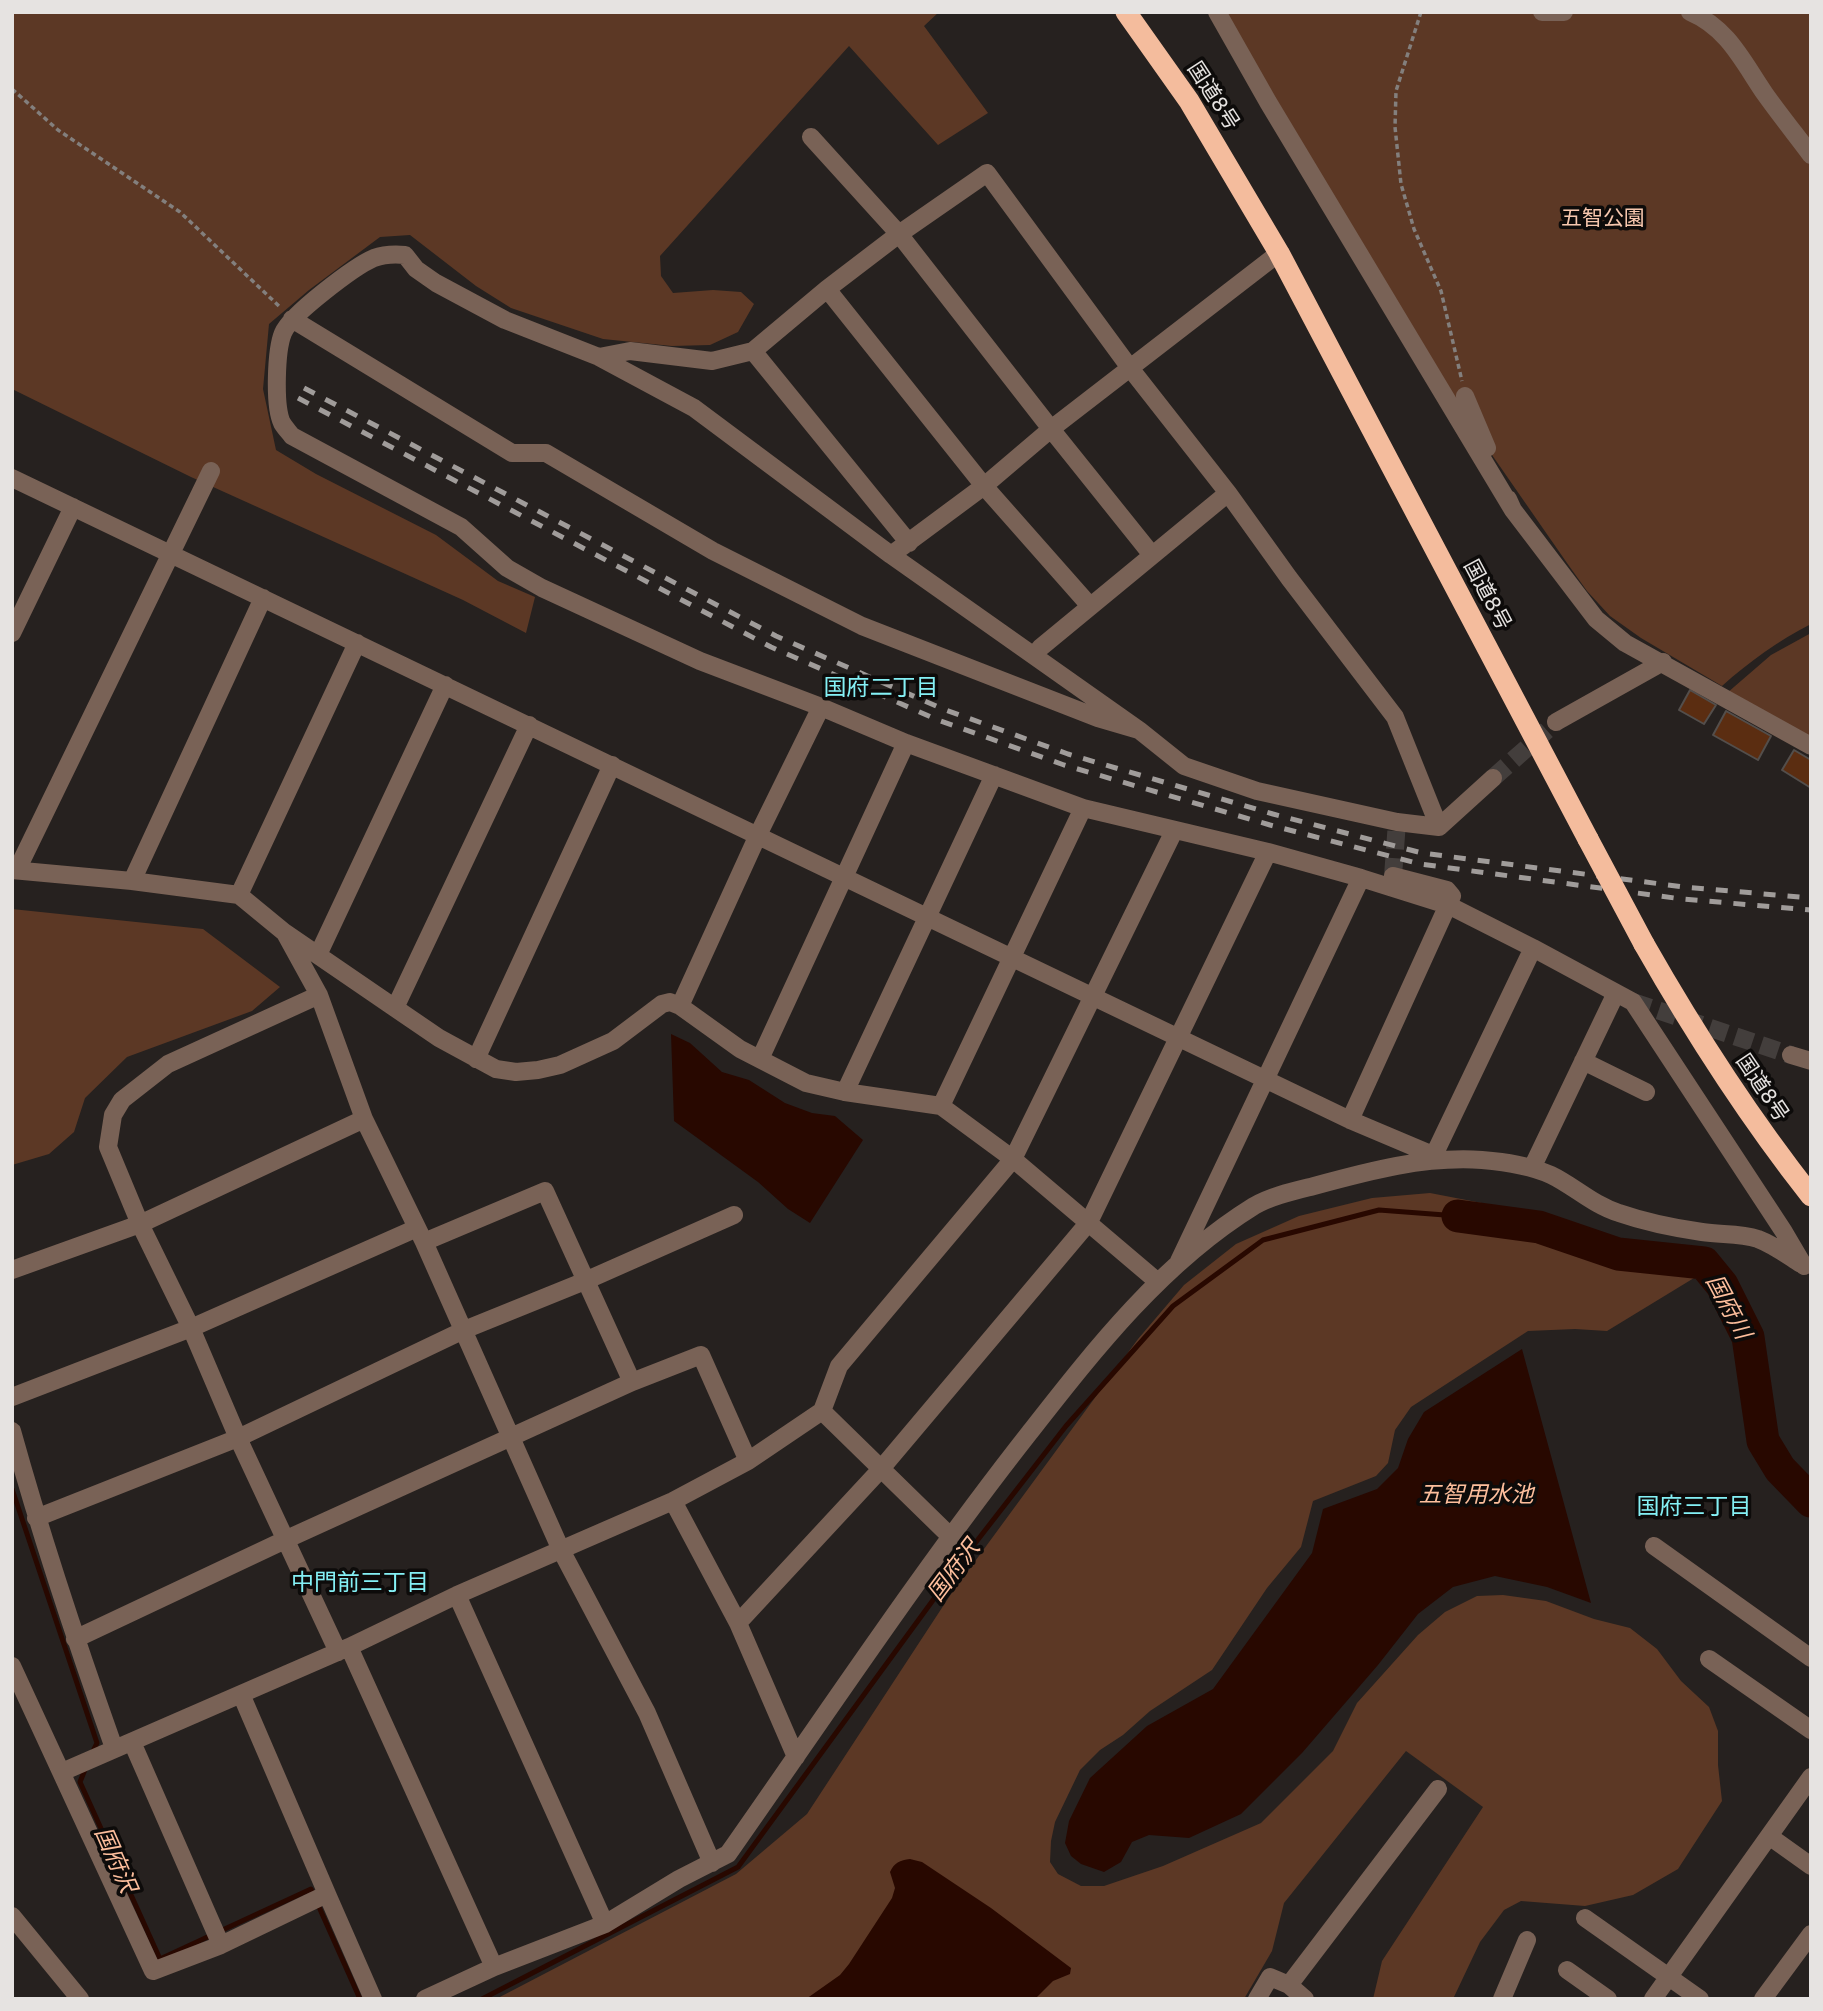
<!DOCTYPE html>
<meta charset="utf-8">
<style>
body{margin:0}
#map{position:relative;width:1823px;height:2011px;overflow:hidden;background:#26211f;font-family:Inter,sans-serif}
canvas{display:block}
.frame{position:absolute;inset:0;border:14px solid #e6e3e1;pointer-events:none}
</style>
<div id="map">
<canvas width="1823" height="2011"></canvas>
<div class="frame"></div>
</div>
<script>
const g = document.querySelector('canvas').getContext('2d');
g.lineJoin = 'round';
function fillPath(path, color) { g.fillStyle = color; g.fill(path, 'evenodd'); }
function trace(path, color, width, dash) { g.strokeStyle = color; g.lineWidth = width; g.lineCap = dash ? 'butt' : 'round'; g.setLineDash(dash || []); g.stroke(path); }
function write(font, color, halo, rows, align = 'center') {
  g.font = font + ' Inter,"Noto Sans JP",sans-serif'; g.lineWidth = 7; g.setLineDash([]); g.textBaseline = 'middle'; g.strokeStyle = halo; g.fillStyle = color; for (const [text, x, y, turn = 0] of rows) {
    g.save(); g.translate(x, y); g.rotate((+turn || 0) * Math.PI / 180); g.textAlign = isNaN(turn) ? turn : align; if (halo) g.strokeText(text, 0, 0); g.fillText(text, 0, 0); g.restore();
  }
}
fillPath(new Path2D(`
 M12,12h927l-15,14 64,87 -50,32 -89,-99 -189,210 1,20 12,17 40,-3 28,2 13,12 -16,28 -28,13 -38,1 -69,-7 -92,-31 -35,-22 -66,-51 -30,2 -71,53 -40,34 -6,65 13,61 40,24 120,61 62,46 37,16 -9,36 -63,-33 -272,-123 -179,-88z
 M1214,12h597v612c-33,17 -61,37 -89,62l-81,-48 -31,-22 -23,-25 -20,-28 -134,-193z
 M1811,633v104l-84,-44 44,-38z
 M12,909l191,20 77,58 -28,24 -125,46 -42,41 -11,34 -25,22 -37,11z
 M1430,1193l57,11 77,26 48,9 62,18 13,11 7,10 -87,53 -32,-2 -47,2 -117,76 -16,23 -7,33 -12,13 -63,25 -12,46 -34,41 -55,82 -62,41 -27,24 -23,15 -20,20 -25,52 -4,19 -1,21 8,12 23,12h23l59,-20 98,-43 72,-72 24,-48 61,-68 27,-23 32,-16 26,-1 43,6 48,18 36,9 27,21 24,32 28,26 9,24v34l4,36 -44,68 -45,26 -48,11 -64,-5 -17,9 -24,32 -27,57h-80l9,-38 101,-154 -77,-56 -122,152 -12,48 -28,48h-748l240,-125 71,-60 144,-220 187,-255 46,-54 52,-41 63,-28 73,-18z`), '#5c3825');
fillPath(new Path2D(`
 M671,1034l19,9 32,29 27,8 36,23 27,10 23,3 28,24 -53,83 -22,-14 -30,-27 -84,-61z
 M1522,1349l69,254 -44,-16 -52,-11 -42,11 -35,27 -40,51 -76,88 -61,61 -52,24 -40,-3 -17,7 -11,20 -17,10 -23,-8 -10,-8 -6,-13 4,-22 21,-43 57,-52 66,-37 99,-136 11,-44 54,-20 21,-21 10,-29 16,-27z
 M910,1859l12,3 69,46 80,60 -1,6 -17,7 -18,18h-229l34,-24 9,-11 43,-66 3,-10 -5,-16c4,-9 10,-12 20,-13z`), '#280800');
trace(new Path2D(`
 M12,1489l85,254 -6,12
 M86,1767l-6,15 80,177 151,-70 49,110
 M482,1999l256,-132 228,-312 100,-129 107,-120 90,-66 116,-30 79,6`), '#280800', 5);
trace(new Path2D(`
 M1458,1216l81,11 79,27 86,9 18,22 26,52 15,104 17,28 31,32`), '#280800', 33);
const building = new Path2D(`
 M1690,690l26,15 -12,19 -25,-14z
 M1726,711l45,25 -13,24 -45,-25z
 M1794,750l17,10v28l-29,-18z`);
fillPath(building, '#5b2d11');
trace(building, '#534e4b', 2);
trace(new Path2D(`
 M1493,778l63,-56
 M1393,876l4,-54
 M1633,1002l158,53`), '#433e3c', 18, [18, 9]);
trace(new Path2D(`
 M1421,12l-25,79 -1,36 6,57 13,45 27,62 21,90
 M12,89l46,41 122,82 101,96`), '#837f7d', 3.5, [5, 3.5]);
trace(new Path2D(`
 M1217,12l51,90 245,408
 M1542,12h22
 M1690,12c38,16 53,50 75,82 15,21 31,41 46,61
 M811,137l88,97 152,195 101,126
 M827,289l157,197 106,120
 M292,319l220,134h34l167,98 149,75 236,92 41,12 -248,-175 -197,-147 -95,-51 -94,-37 -69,-37 -20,-14 -11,-14c-11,-1 -20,-1 -31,3 -19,8 -84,57 -91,75 -7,17 -9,73 -1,90 3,5 7,9 10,13l169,91 46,41 35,20 158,73 121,46 85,36 177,65 185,44 93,26 89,28 83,42 100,54 151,230 20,34
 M753,351l156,192
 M599,357l31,-6 82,10 41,-10 74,-62 72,-55 88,-61 143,195 98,125 61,85 106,139 44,110 -42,-5 -140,-31 -73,-25 -45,-36
 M1465,396l22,52
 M12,478l1338,642 90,38
 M1508,499l5,11 83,109 29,24 186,103
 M891,555l93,-69 67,-57 228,-176
 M12,633l61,-126
 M1040,648l188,-155
 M1556,722l107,-60
 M1439,827l54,-49
 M12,870l120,11 107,14 45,37 111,76 44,30 57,31 20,3 22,-2 22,-5 53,-24 49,-37 8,-2 10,4 60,43 66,34 39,9 96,14 72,53 145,123
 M17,870l194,-399
 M132,881l131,-283
 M239,895l118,-252
 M286,935l33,60 45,124 60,123 137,308 86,163 65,150
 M318,955l127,-270
 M319,995l-151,69 -46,36 -9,15 -5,32 32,77 51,104 47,110 100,214
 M680,1006l78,-171 63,-128
 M395,1008l134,-283
 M1791,1055l20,6
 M476,1059l136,-294
 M760,1059l146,-316
 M1583,1061l63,31
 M845,1092l149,-317
 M941,1106l142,-298
 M1350,1120l102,-224 -5,-6 -54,-14
 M1434,1155l99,-207
 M1532,1168l84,-175
 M424,1242l121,-51 87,191
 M1179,1261l182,-383
 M12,1270l128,-46 224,-105
 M12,1397l179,-69 226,-100
 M822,1411l129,126
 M12,1431c30,108 65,213 102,317
 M673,1501l65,122 58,134
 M36,1518l202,-80 226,-108 121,-49 149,-66
 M1654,1546l157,112
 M457,1595l148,329
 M738,1623l142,-153 209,-248 179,-370
 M75,1639l212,-100 345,-157 69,-27 47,106
 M349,1647l145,320
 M1709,1659l102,71
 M12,1666l141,305 68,-26 106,-51 46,105
 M241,1694l86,200
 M132,1742l89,203
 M62,1772l287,-125 108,-52 216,-94 75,-40 74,-50 17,-45 174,-207 161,-328
 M1769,1836l42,30
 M12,1916l68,83
 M1585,1918l115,81
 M1567,1970l41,29
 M1289,1985l149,-196
 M425,1999l69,-32 111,-43 74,-45 49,-25c99,-141 195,-286 302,-422 65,-83 132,-169 224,-226 17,-10 40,-15 60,-20 55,-15 110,-30 168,-26 23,2 47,5 69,15 23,11 42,30 68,38 26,9 55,15 83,19 19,3 38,1 56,7 16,6 29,16 43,25
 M1257,1999l13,-22 19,8 16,14
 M1502,1999l25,-59
 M1653,1999l158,-222
 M1763,1999l48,-65`), '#796256', 18);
trace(new Path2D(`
 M1126,12l63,89 90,152 309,586
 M1644,944c50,88 104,172 167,252`), '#f4bc9d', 21);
trace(new Path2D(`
 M304,388l472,248 167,73 125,45 205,60 149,39 262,34 127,11
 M298,398l473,249 167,73 126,45 206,60 150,39 262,35 129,11`), '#a09c9a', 5, [12, 12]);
trace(new Path2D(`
 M1588,839l56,105`), '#f4bc9d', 21);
write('21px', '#e6e3e1', '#0d0b0a', [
 ["国道8号",1213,96,57],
 ["国道8号",1487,595,62],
 ["国道8号",1762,1088,56]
]);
write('21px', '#f7c7ae', '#0d0b0a', [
 ["五智公園",1603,219]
]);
write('23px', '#84f0f5', '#0d0b0a', [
 ["国府二丁目",881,688],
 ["国府三丁目",1694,1507],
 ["中門前三丁目",360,1583]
]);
write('italic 23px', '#fdbe9c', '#0d0b0a', [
 ["国府川",1728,1307,62],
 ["五智用水池",1476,1495],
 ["国府沢",954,1571,-53],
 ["国府沢",115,1860,66]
]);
</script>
